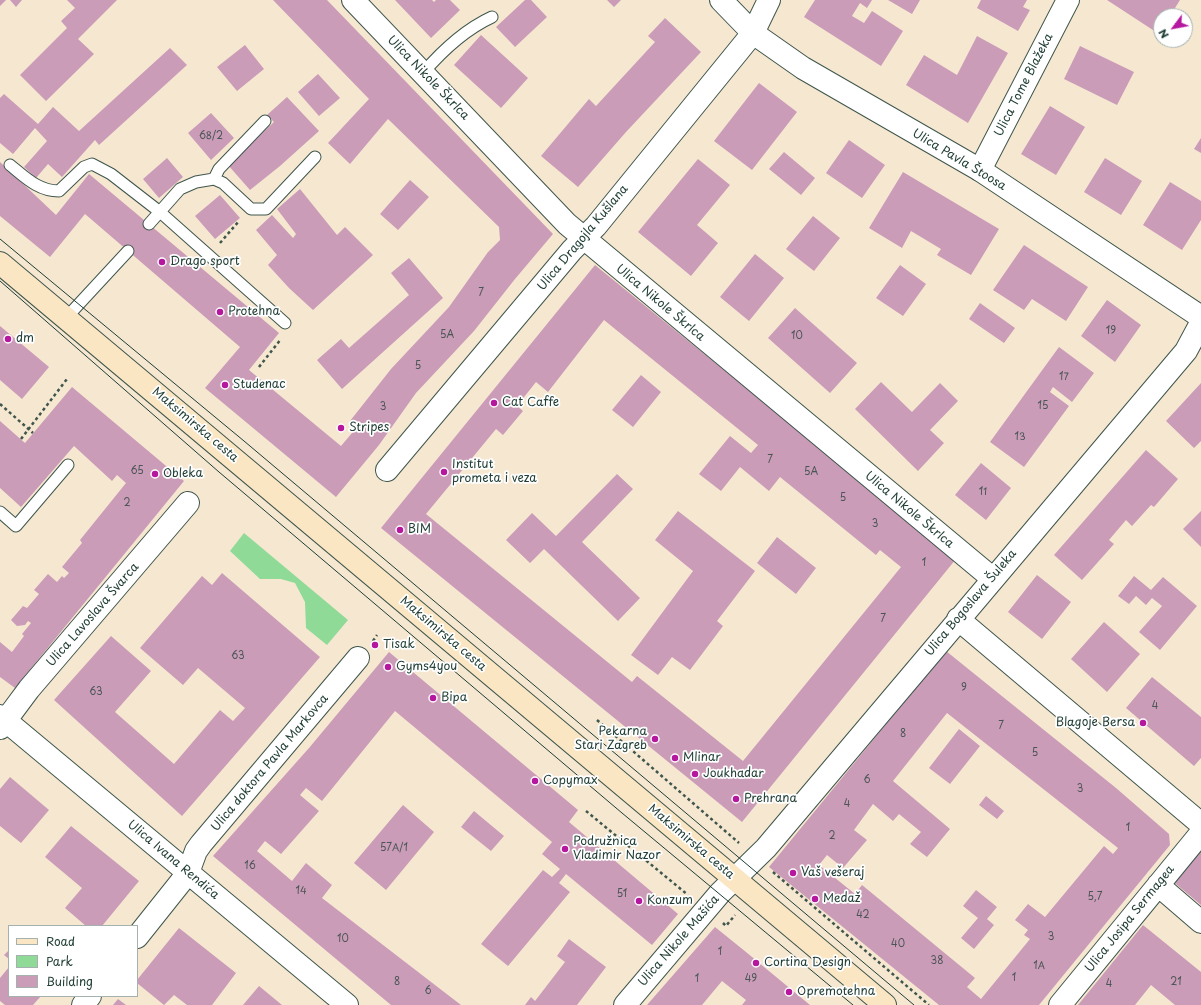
<!DOCTYPE html>
<meta charset="utf-8">
<style>
body{margin:0}
#map{position:relative;width:1201px;height:1005px;overflow:hidden;background:#f6e7d1;font-family:"Playpen Sans",sans-serif}
canvas{display:block}
.legend{position:absolute;left:8px;top:925px;width:130px;height:72px;box-sizing:border-box;background:#fff;border:1px solid #a5b1ae;margin:0;padding:5px 7px;list-style:none;font-size:12px;color:#1f3d34}
.legend li{display:flex;align-items:center;gap:8px;height:20px}
.legend b{width:20px;border:1px solid #a5b1ae}
.north{position:absolute;left:1153px;top:8px;width:40px;height:40px;box-sizing:border-box;background:#fff;border:1px solid #a5b1ae;border-radius:50%;rotate:238deg;font-size:11px;font-weight:700;line-height:16px;text-align:center;color:#1f3d34}
.north::after{content:'';display:block;margin:auto;width:14px;height:18px;background:#b5179e;clip-path:polygon(50% 0,100% 100%,50% 72%,0 100%)}
</style>
<div id="map">
<canvas width="1201" height="1005"></canvas>
<ul class="legend">
<li><b style="height:5px;background:#fbe6c4"></b>Road</li>
<li><b style="height:11px;background:#90da97"></b>Park</li>
<li><b style="height:11px;background:#cb9cb8"></b>Building</li>
</ul>
<div class="north">N</div>
</div>
<script>
const g = document.querySelector('canvas').getContext('2d');
g.lineJoin = 'round';
function fillPath(path, color) { g.fillStyle = color; g.fill(path, 'evenodd'); }
function trace(path, color, width, dash) { g.strokeStyle = color; g.lineWidth = width; g.lineCap = dash ? 'butt' : 'round'; g.setLineDash(dash || []); g.stroke(path); }
function write(font, color, halo, rows, align = 'center') {
  g.font = font + ' "Playpen Sans",sans-serif'; g.lineWidth = 3.5; g.setLineDash([]); g.textBaseline = 'middle'; g.strokeStyle = halo; g.fillStyle = color; for (const [text, x, y, turn = 0] of rows) {
    g.save(); g.translate(x, y); g.rotate((+turn || 0) * Math.PI / 180); g.textAlign = isNaN(turn) ? turn : align; if (halo) g.strokeText(text, 0, 0); g.fillText(text, 0, 0); g.restore();
  }
}
fillPath(new Path2D(`
 M244,533l104,87 -21,25 -21,-17 -1,-26 -10,-19 -14,-4h-21l-30,-28z`), '#90da97');
fillPath(new Path2D(`
 M0,0h6l-6,6z
 M10,0h12l-6,7z
 M67,0h50l-39,39 16,15 -48,47 -26,-26 47,-47 -6,-7 14,-13z
 M273,0h54l226,234 -38,45 -41,52 -58,62 -37,52 -43,52 -131,-109 35,-41 -155,-133 -35,43 -50,-41v-54l56,53 33,-41 190,159 -30,37 92,76 16,-19 -7,-6 41,-52 58,-62 39,-55 12,-12 -1,-13 -111,-108 -38,45 -22,-21 41,-44z
 M395,0h37l2,2 2,-2h14l10,10 -29,28z
 M525,0h6l16,17 -32,30 -19,-20z
 M607,0h14l-7,7z
 M815,0h57l-5,8 -7,-5 -8,13 12,7 8,-12 31,20 -22,35 -77,-49z
 M888,0h32l-8,14z
 M981,0h46l-4,7 7,3 -12,21 -41,-23z
 M1107,0h73l-10,16h-9v15l-2,3z
 M665,18l36,34 -75,80 -48,55 -37,-31 48,-57 7,7 59,-64 -7,-6z
 M481,35l47,43 -27,30 -47,-43z
 M977,36l31,17 -40,70 -62,-38 18,-30 33,20z
 M245,45l19,24 -27,22 -20,-24z
 M1080,46l54,26 -17,33 -53,-26z
 M170,48l17,17 -88,80 -4,-5 -33,37 -14,-13 -12,14 -12,-11 23,-26 -12,-13 -22,26 -13,-11v-45l4,-4 34,30 15,-17 26,24z
 M318,74l22,24 -21,18 -21,-24z
 M759,83l38,29 -45,58 -38,-29z
 M287,97l32,34 -39,35 -30,24 -22,-25 46,-43 -7,-7z
 M1050,106l35,21 -29,48 -35,-21z
 M211,113l23,25 -23,22 -23,-27z
 M1201,138v15l-7,-4z
 M849,140l36,25 -23,33 -36,-25z
 M784,152l31,26 -14,17 -32,-26z
 M167,158l16,19 -24,21 -16,-19z
 M1105,158l37,23 -21,34 -37,-23z
 M698,159l32,26 -33,40 21,18 -27,33 -53,-44z
 M903,172l96,57 -28,46 -34,-20 4,-6 -30,-18 -9,17 -33,-20z
 M410,180l19,17 -31,33 -18,-16z
 M1170,182l31,19v19l-19,30 -39,-25z
 M300,189l37,46 8,-8 28,28 -60,55 -24,-22 -21,-23 9,-10 -21,-25 16,-15 21,23 3,-4 -19,-25z
 M220,195l20,23 -25,21 -20,-23z
 M813,216l27,22 -26,33 -28,-22z
 M1024,245l64,42 -22,34 -34,-22 -8,11 -31,-20z
 M755,254l29,24 -35,43 -29,-24z
 M409,258l34,40 -101,91 -25,-29 24,-21 8,9 60,-53 -18,-22z
 M595,265l361,294 -214,263 -361,-294zM604,320l154,125 -7,8 -21,-17 -31,38 22,17 19,-24 29,24 11,-14 96,78 4,-5 21,17 -158,194 -106,-85 -5,6 -206,-168 70,-85 7,6 20,-24 -6,-5 19,-24 12,10z
 M900,265l26,19 -23,32 -27,-18z
 M1107,300l34,25 -26,37 -34,-26z
 M980,303l35,25 -11,15 -35,-24z
 M795,308l62,55 -27,30 -62,-55z
 M0,326l49,41 -27,32 -22,-19z
 M1059,347l35,26 -22,29 -19,-15 -3,5 19,14 -45,61 -34,-25z
 M641,375l20,17 -28,35 -21,-17z
 M881,382l31,30 28,-29 18,18 -28,29 14,13 -26,28 -63,-62z
 M1201,383v58l-7,7 -28,-27z
 M72,387l112,94 -169,207 -15,-11v-35l12,10 12,-16 -2,-2 9,-11 -3,-2 -3,4 -8,1 -6,-6 12,-14 4,2 12,-14 -5,-4 14,-16 9,8 5,-6 2,2 5,-5 -7,-6 20,-24 -2,-3 46,-57 -9,-8 -5,6 -38,-35 -53,61 -21,-19v-67l25,22z
 M1146,450l32,29 -24,28 -3,-2 -19,21 -6,-6 -17,20 5,4 -32,36 -28,-25z
 M981,463l30,25 -25,32 -31,-25z
 M617,474l16,15 -51,53 58,56 -22,23 -74,-72 -14,14 -24,-23 26,-27 24,23z
 M678,511l77,60 -38,50 6,5 -33,44 -18,-13 -14,18 -27,-20 62,-84 -38,-31z
 M1201,511v36l-18,-18z
 M777,537l39,31 -20,26 -39,-31z
 M222,573l98,84 -138,159 -128,-116 57,-64 40,35 -36,41 59,52 46,-54 13,11 12,-13 -47,-40 -15,17 -43,-37 62,-72 10,9z
 M1037,575l34,27 -29,37 -34,-27z
 M1134,576l17,14 12,-13 34,29 -37,44 -21,-18 23,-26 -10,-8 -6,7 -10,-9 -7,8 -11,-8z
 M1104,622l36,32 -33,38 -36,-33z
 M946,651l170,137 53,46 1,11 -131,160h-100l-170,-138zM947,713l171,135 -5,6 -9,-8 -59,71 -17,-13 -13,16 13,10 -4,5 6,4 -49,60 -14,-12 8,-9 -113,-93 -7,9 -36,-29 8,-10 16,13 24,-28 -13,-10 19,-26 20,17 6,-7 22,18 -11,12 17,13 23,-28 -57,-48z
 M389,652l189,158 -9,12 109,92 -26,31 -86,-71 -7,9 11,9 -62,74 -27,-22 62,-74 9,7 8,-8 -18,-15 10,-12 -157,-131 -73,90 -16,-13 -6,7 19,16 -38,43 -16,-13 -8,10 35,30 14,-18 26,22 -10,13 139,107h-70l-178,-149 96,-108z
 M1152,677l49,40v41l-7,8 -68,-58z
 M959,729l21,17 -30,38 -21,-16z
 M10,777l39,33 -28,33 -21,-17v-37z
 M986,796l18,15 -7,8 -18,-14z
 M403,805l31,27 -48,58 -32,-27z
 M474,811l30,25 -13,15 -30,-24z
 M71,826l68,55 -37,45h-16l-21,-18 17,-20 -37,-31z
 M1201,842v63l-31,-26z
 M976,890l21,17 -10,12 7,6 -20,24 -13,-11 17,-20 -15,-12z
 M1143,925l58,47v33h-26l-24,-20 -16,20h-57z
 M715,927l31,25 64,53h-68l4,-5 -24,-19 -20,24h-55z
 M179,928l57,45 -24,32h-25l-13,-10 -10,10 -27,-22v-3z
 M569,939l37,28 -29,38h-52l6,-8 4,4 30,-39 -8,-6z
 M9,950v9l-5,-4z
 M9,967v29h32l-8,9h-28l-5,-4v-23z
 M259,986l23,19h-39z
 M118,999l8,6h-13z`), '#cb9cb8');
const service = new Path2D(`
 M423,73c19,-22 43,-44 69,-56
 M10,165c15,12 28,26 49,26l25,-24 8,-3 19,10 49,38 125,111
 M214,179l5,-10 46,-48
 M149,224l31,-35 16,-7 18,-3 9,4 28,26h15l49,-52
 M66,318l62,-67
 M0,512l16,14 52,-61`);
const minor = new Path2D(`
 M353,0l214,224 425,354
 M980,170l88,-170
 M387,470l185,-220 24,-24 157,-193
 M958,619l243,205
 M0,716l347,289
 M0,728l29,-39 159,-186
 M1158,885l43,37
 M137,937l51,-64 8,-22 5,-7 157,-186
 M83,1005l7,-9
 M625,1005l95,-112 46,-45 420,-497 15,-28
 M1060,1005l141,-172`);
const tertiary = new Path2D(`
 M721,0l32,33 50,35 177,102 221,147
 M753,33l16,-33`);
const secondary = new Path2D(`
 M0,263l885,742`);
trace(service, '#3f564c', 13);
trace(minor, '#3f564c', 24);
trace(tertiary, '#3f564c', 24);
trace(secondary, '#3f564c', 24);
trace(new Path2D(`
 M220,243l19,-22
 M259,367l22,-28
 M0,404l33,29
 M21,439l46,-60
 M373,641l4,-6
 M597,720l142,123
 M586,811l102,84
 M773,872l156,133
 M723,923l3,3 9,-11`), '#3f564c', 2.5, [3, 3]);
trace(service, '#fff', 11);
trace(minor, '#fff', 22);
trace(tertiary, '#fff', 22);
trace(secondary, '#fbe6c4', 22);
trace(new Path2D(`
 M0,239l244,202 670,564
 M0,281l219,191 403,341 231,192`), '#1f3d34', 1);
for (const [x, y, r, color] of [
 [162,262,4,"#b5179e"],
 [220,312,4,"#b5179e"],
 [8,339,4,"#b5179e"],
 [225,385,4,"#b5179e"],
 [494,403,4,"#b5179e"],
 [341,428,4,"#b5179e"],
 [444,472,4,"#b5179e"],
 [155,474,4,"#b5179e"],
 [400,530,4,"#b5179e"],
 [375,645,4,"#b5179e"],
 [388,667,4,"#b5179e"],
 [433,698,4,"#b5179e"],
 [1143,723,4,"#b5179e"],
 [655,739,4,"#b5179e"],
 [675,758,4,"#b5179e"],
 [695,774,4,"#b5179e"],
 [535,781,4,"#b5179e"],
 [736,799,4,"#b5179e"],
 [565,849,4,"#b5179e"],
 [793,873,4,"#b5179e"],
 [815,899,4,"#b5179e"],
 [639,901,4,"#b5179e"],
 [756,963,4,"#b5179e"],
 [789,992,4,"#b5179e"]
]) { const dot = new Path2D(); dot.arc(x, y, r, 0, 2 * Math.PI); g.fillStyle = color; g.fill(dot); trace(dot, '#fff', 1.5); }
write('10px', '#4a5555', null, [
 ["68/2",211,136],
 ["7",481,293],
 ["19",1111,331],
 ["5A",447,335],
 ["10",797,336],
 ["5",418,366],
 ["17",1064,377],
 ["15",1043,406],
 ["3",383,407],
 ["13",1020,437],
 ["7",770,460],
 ["65",137,471],
 ["5A",811,472],
 ["11",983,492],
 ["5",843,498],
 ["2",127,503],
 ["3",875,524],
 ["1",924,563],
 ["7",883,619],
 ["63",238,656],
 ["9",964,688],
 ["63",96,692],
 ["4",1155,706],
 ["7",1001,726],
 ["8",903,734],
 ["5",1035,753],
 ["6",867,780],
 ["3",1080,789],
 ["4",847,804],
 ["1",1128,828],
 ["2",832,836],
 ["57A/1",394,848],
 ["16",250,866],
 ["14",301,891],
 ["51",622,894],
 ["5,7",1095,897],
 ["42",863,915],
 ["3",1051,937],
 ["10",343,939],
 ["40",898,944],
 ["1",720,952],
 ["38",937,961],
 ["1A",1039,966],
 ["1",1014,978],
 ["1",697,979],
 ["49",751,979],
 ["8",397,982],
 ["21",1176,982],
 ["4",1109,984],
 ["6",428,991]
]);
write('12px', '#1f3d34', '#fff', [
 ["Ulica Nikole Škrlca",428,78,46],
 ["Ulica Tome Blažeka",1024,85,-63],
 ["Ulica Pavla Štoosa",959,160,31],
 ["Ulica Dragojla Kušlana",583,238,-50],
 ["Ulica Nikole Škrlca",660,303,40],
 ["Maksimirska cesta",195,425,40],
 ["Ulica Nikole Škrlca",909,510,40],
 ["Ulica Bogoslava Šuleka",971,603,-50],
 ["Ulica Lavoslava Švarca",93,615,-49],
 ["Maksimirska cesta",443,634,40],
 ["Ulica doktora Pavla Markovca",270,763,-50],
 ["Maksimirska cesta",691,842,40],
 ["Ulica Ivana Rendića",173,860,40],
 ["Ulica Josipa Sermagea",1130,919,-51],
 ["Ulica Nikole Mašića",679,941,-49]
]);
write('12px', '#1f3d34', '#fff', [
 ["Drago sport",170,262],
 ["Protehna",228,312],
 ["dm",16,339],
 ["Studenac",233,385],
 ["Cat Caffe",502,403],
 ["Stripes",349,428],
 ["Institut",452,465],
 ["prometa i veza",452,479],
 ["Obleka",163,474],
 ["BIM",408,530],
 ["Tisak",383,645],
 ["Gyms4you",396,667],
 ["Bipa",441,698],
 ["Blagoje Bersa",1135,723,"right"],
 ["Pekarna",647,732,"right"],
 ["Stari Zagreb",647,746,"right"],
 ["Mlinar",683,758],
 ["Joukhadar",703,774],
 ["Copymax",543,781],
 ["Prehrana",744,799],
 ["Podružnica",573,842],
 ["Vladimir Nazor",573,856],
 ["Vaš vešeraj",801,873],
 ["Medaž",823,899],
 ["Konzum",647,901],
 ["Cortina Design",764,963],
 ["Opremotehna",797,992]
], 'left');
</script>
